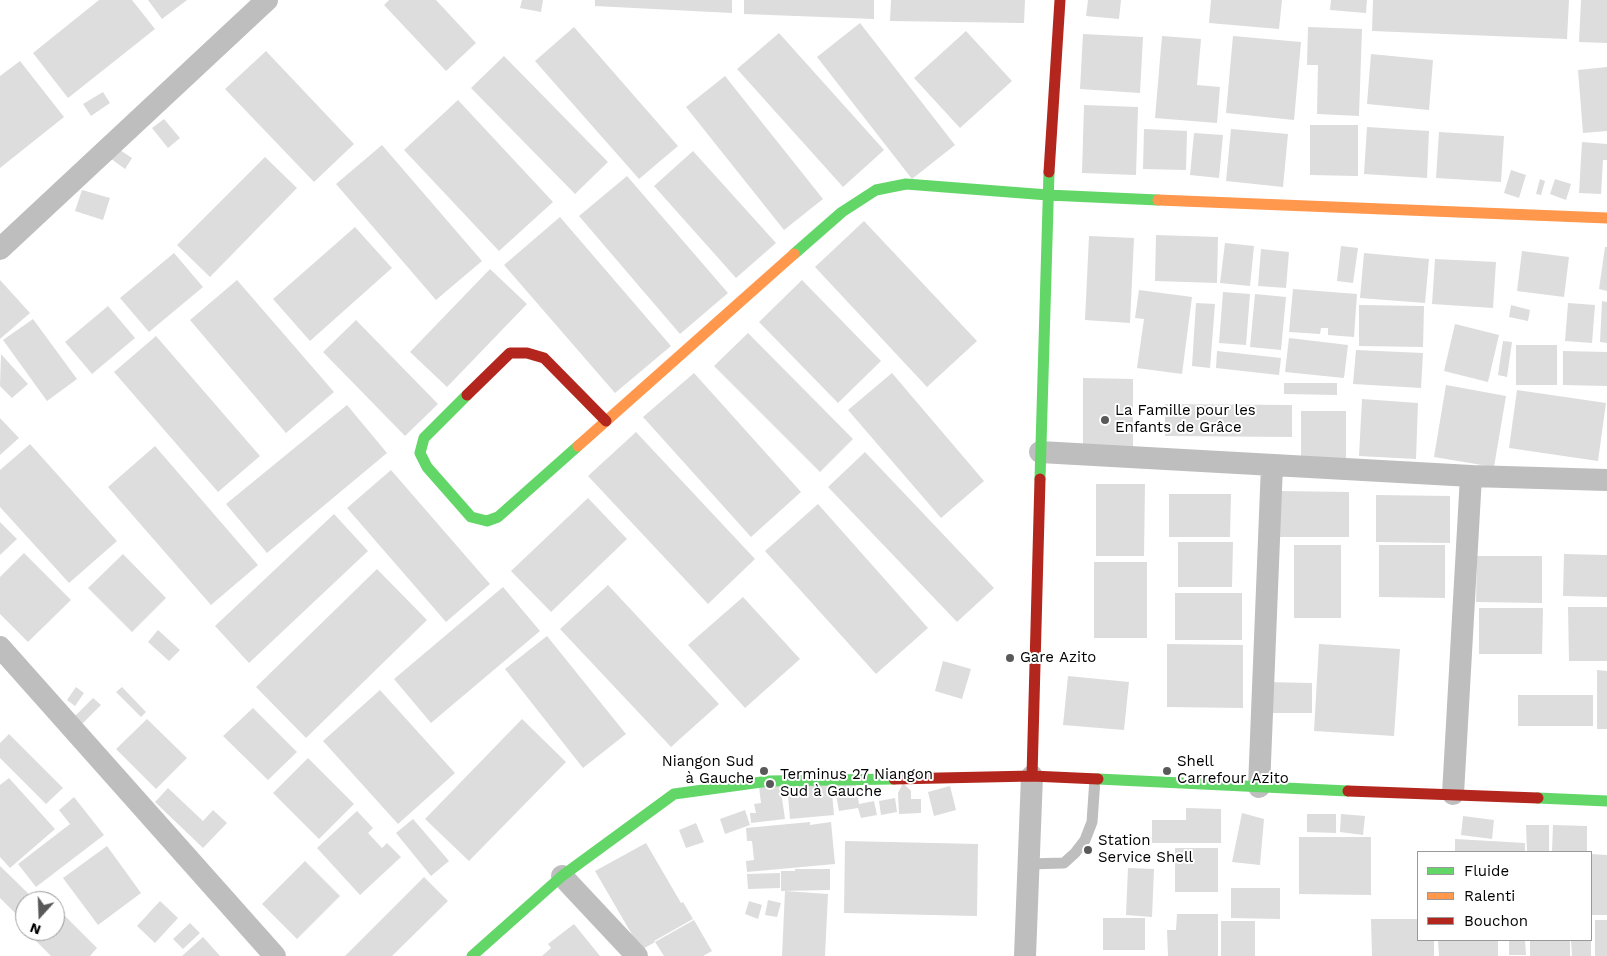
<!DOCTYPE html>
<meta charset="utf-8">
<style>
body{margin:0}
#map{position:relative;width:1607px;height:956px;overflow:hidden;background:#fff;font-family:"Work Sans",sans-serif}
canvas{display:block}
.legend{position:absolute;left:1417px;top:851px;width:175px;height:90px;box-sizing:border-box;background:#fff;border:1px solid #999;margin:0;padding:6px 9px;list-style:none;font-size:15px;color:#000}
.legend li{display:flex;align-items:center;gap:10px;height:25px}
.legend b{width:25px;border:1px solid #999}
.north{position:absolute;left:15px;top:891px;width:50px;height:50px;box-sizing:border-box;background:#fff;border:1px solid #999;border-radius:50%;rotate:200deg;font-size:14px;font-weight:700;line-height:20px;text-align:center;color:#000}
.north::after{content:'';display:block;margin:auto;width:18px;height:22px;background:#595959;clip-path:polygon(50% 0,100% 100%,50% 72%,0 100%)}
</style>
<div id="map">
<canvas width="1607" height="956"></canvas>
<ul class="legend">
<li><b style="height:6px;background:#63d668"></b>Fluide</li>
<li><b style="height:6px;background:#ff974d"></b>Ralenti</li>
<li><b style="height:6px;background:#b3261e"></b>Bouchon</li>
</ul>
<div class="north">N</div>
</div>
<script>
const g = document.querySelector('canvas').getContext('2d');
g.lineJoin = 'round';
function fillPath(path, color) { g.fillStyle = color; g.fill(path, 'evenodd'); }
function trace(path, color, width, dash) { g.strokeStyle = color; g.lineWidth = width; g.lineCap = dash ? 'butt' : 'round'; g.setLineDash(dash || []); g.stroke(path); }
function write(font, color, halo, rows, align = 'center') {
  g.font = font + ' "Work Sans",sans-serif'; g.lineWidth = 4; g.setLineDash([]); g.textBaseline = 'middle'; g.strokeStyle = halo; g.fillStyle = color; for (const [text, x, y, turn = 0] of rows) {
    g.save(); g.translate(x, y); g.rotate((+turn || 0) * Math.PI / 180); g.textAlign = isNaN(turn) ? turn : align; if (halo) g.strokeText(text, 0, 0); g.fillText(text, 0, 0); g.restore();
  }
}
fillPath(new Path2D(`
 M99,0h33l23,29 -87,69 -35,-45z
 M148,0h39l-25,19z
 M389,0h47l40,43 -30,28 -62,-66z
 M522,0h21l-2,12 -21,-4z
 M595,0h137v13l-137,-7z
 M744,0h130v19l-130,-5z
 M891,0h134l-1,23 -134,-2z
 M1088,0h33l-2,19 -33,-3z
 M1211,0h71l-3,29 -70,-6z
 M1331,0h36l-1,13 -36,-3z
 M1373,0h196l-2,39 -195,-8z
 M1581,0h26v43l-28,-1z
 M860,23l95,122 -43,34 -95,-122z
 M574,27l104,119 -39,33 -104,-118z
 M1308,27l54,2 -3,87 -42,-2 1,-49h-11z
 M966,31l46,50 -52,47 -46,-50z
 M779,33l105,117 -41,37 -106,-118z
 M1083,34l60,3 -3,56 -60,-4z
 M1162,36l39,3 -4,46 23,2 -3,36 -62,-5z
 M1233,36l68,6 -7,78 -68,-7z
 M266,51l88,93 -40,38 -89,-93z
 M1371,54l62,6 -4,50 -62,-6z
 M504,56l104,106 -33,32 -104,-106z
 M20,61l44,56 -64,51v-92z
 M1607,67v64l-24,2 -5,-63z
 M725,76l98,123 -39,31 -98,-123z
 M103,92l7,11 -19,13 -8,-12z
 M458,100l95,102 -54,49 -95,-101z
 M1084,105l54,2 -2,68 -54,-2z
 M164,119l16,19 -12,10 -16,-20z
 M1310,125h48v51l-48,-1z
 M1367,127l62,4 -2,47 -63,-4z
 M1144,129l43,2 -1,39 -43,-1z
 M1231,129l57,5 -5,53 -57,-6z
 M1439,132l65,4 -3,46 -65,-4z
 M1194,133l29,2 -4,43 -29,-3z
 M1582,142l25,2v16h-4l-2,34 -22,-1z
 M382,145l100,116 -46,39 -100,-116z
 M117,148l15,10 -7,11 -15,-11z
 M693,151l83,92 -40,35 -82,-92z
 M265,157l32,31 -87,89 -33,-32z
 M1511,170l15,5 -7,23 -15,-5z
 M627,176l101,117 -48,41 -101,-118z
 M1540,179l5,2 -4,14 -5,-1z
 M1555,179l16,5 -5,16 -16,-6z
 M82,190l28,8 -7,22 -28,-9z
 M560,217l111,129 -56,47 -111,-128z
 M864,221l113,120 -50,46 -112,-120z
 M355,227l37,41 -82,73 -37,-42z
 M1156,235l62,2 -1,46 -62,-2z
 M1089,236l45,2 -4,85 -45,-3z
 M1225,243l29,3 -4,40 -30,-3z
 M1341,246l17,2 -5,35 -16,-2z
 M1605,247h2v44l-8,-2z
 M1261,249l28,3 -3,36 -28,-2z
 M1522,251l47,6 -5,40 -47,-6z
 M174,253l29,34 -54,45 -29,-34z
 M1364,253l65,6 -4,44 -65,-5z
 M1435,259l61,3 -3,46 -61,-4z
 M490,269l37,35 -80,83 -37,-35z
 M0,280l30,33 -30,26z
 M237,280l97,112 -48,41 -96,-113z
 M802,280l79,81 -43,42 -79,-81z
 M1293,289l64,5 -3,43 -26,-2v-7h-7l-1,6 -31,-2z
 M1139,290l53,7 -10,77 -45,-6 7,-49 -9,-1z
 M1223,292l27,2 -4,51 -27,-2z
 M1255,294l31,3 -5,53 -31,-3z
 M1602,301l5,1v41l-7,-1z
 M1196,303l19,1 -5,64 -18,-2z
 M1568,303l27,2 -3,38 -27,-2z
 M1359,305l65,1 -1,41 -64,-1z
 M1511,305l19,5 -2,11 -19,-4z
 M108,306l27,32 -43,36 -27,-32z
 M33,319l44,60 -30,22 -44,-61z
 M356,320l82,84 -33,32 -82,-84z
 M1455,324l44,11 -11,47 -44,-11z
 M748,333l105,106 -33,33 -106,-106z
 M156,336l104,120 -42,36 -104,-120z
 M1289,338l59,7 -4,33 -59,-6z
 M1503,341l9,1 -5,35 -9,-2z
 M1516,345h41v40h-41z
 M1356,350l67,3 -2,35 -68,-4z
 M1217,351l64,7 -2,17 -63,-7z
 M1563,351l44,1v34l-44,-1z
 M1,354l27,30 -16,14 -12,-12z
 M694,373l107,119 -50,45 -108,-120z
 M892,373l92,108 -43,37 -93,-108z
 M1083,378l50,1v70h-50z
 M1284,383h53v12l-53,-1z
 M1446,385l60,11 -12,71 -60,-10z
 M1517,390l89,13 -8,58 -89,-13z
 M1362,399l56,4 -2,56 -57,-3z
 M1165,404l127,1v32l-127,-1z
 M347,405l40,48 -120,100 -41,-49z
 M1301,411h45v49h-45z
 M0,418l19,20 -19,17z
 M636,432l119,127 -47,45 -120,-128z
 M30,444l87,97 -48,42 -69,-76v-37z
 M155,446l103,119 -47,40 -103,-118z
 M865,452l129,136 -37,34 -129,-135z
 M391,470l99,114 -44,38 -99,-114z
 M1096,484h49l-1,72h-48z
 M1278,491l71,1v45h-72z
 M1169,494h62l-1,43h-61z
 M1376,495l74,1v47l-74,-1z
 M588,498l39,41 -76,73 -40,-41z
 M818,504l110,124 -52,46 -111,-123z
 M334,514l34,37 -119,112 -34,-37z
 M0,522l17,17 -17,16z
 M1178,542h55l-1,45h-54z
 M1294,545h47v73h-47z
 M1379,545h66v53l-66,-1z
 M24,553l47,47 -43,42 -28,-28v-37z
 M123,554l43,44 -34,34 -44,-44z
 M1564,554l43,1v42l-44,-1z
 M1477,556h65v47l-66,-1z
 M1094,562h53v76h-53z
 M377,569l50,51 -121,118 -50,-51z
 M608,585l111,119 -48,43 -111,-118z
 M503,587l37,44 -109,92 -37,-44z
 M1175,593h67v47h-67z
 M743,597l57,62 -55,49 -57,-63z
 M1568,607h39v54h-38z
 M1479,608h64l-1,46h-63z
 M158,630l22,20 -11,11 -21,-19z
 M547,636l79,98 -43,34 -78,-99z
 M1167,644l76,1v63l-76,-1z
 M1319,644l81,5 -6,87 -80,-5z
 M943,661l28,8 -9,30 -27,-8z
 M1597,670l10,1v58h-10z
 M1068,676l61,6 -5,48 -61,-5z
 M1264,682l48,1v30h-49z
 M76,687l8,6 -9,13 -8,-6z
 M122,687l24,25 -5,5 -25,-25z
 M380,690l75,83 -57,51 -75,-83z
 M1518,695h75v31h-75z
 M93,698l8,7 -21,21 -8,-7z
 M253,708l44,44 -29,28 -45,-44z
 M147,719l40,39 -31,31 -40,-40z
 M522,719l44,43 -97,99 -44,-42z
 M9,734l54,54 -17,16 -46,-46v-15z
 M308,758l46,46 -35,35 -46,-46z
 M9,778l46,51 -45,39 -10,-11v-72z
 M855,780l4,24 15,-3 3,14 -16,3 -3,-10 -19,3 -5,-27z
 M831,781l3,34 -44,4 -3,-35z
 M903,783l8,8v8h10v14l-22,1 -1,-21z
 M780,784l5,35 -34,4 -1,-10h6l-2,-9 7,-1 -2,-16z
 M950,786l6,24 -22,6 -6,-24z
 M168,788l35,33 10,-11 14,13 -24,25 -48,-46z
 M74,797l30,38 -68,52 -18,-23 52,-40 -11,-14z
 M895,798l2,14 -16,3 -2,-14z
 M1186,808l35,1v34h-69v-23h34z
 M745,810l5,15 -25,9 -5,-15z
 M357,811l16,17 -5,5 14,15 5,-5 14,14 -41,38 -43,-47z
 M1242,813l22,6 -4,46 -28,-3z
 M1307,814h29v19l-29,-1z
 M1341,814l24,2 -2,19 -23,-3z
 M1463,816l31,4 -2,19 -31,-4z
 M413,819l36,42 -18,15 -35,-43z
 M810,822v3l21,-3 4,42 -88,8 -1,-11 8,-1 -2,-19h-5l-1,-13z
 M696,823l8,19 -18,6 -7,-18z
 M1526,825h23v27h-22z
 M1553,825l34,1v26h-35z
 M1299,837h72v58l-72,-1z
 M1455,839l70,4v9h-70z
 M845,841l133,3 -1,72 -133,-3z
 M646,843l35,60 2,-1 10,17 -39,22 1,1 -14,8 -46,-79z
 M107,846l34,47 -43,32 -35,-47z
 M1175,848h43v44h-43z
 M1591,854l16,1v60h-16z
 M305,861l35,35 -43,43 -35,-35z
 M0,866l36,35h-11v10l-6,6 -19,-19z
 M1128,868l26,1 -2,48 -26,-2z
 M795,869h35v21l-49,1v-20h14z
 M780,873v15l-32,1 -1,-15z
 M424,877l24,24 -56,55h-47z
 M1231,888h49v31l-49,-1z
 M785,891l43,3 -3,62h-43z
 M768,900l13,3 -4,14 -12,-2z
 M160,901l18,17 -23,25 -18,-17z
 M749,901l13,4 -4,14 -13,-5z
 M55,906l42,42 -7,8h-39l-25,-25h29z
 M1177,914h41v42h-50l-1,-26h9z
 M1103,918h42v32h-42z
 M1371,919h47v21h16v16h-62z
 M694,920l18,31 -9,5h-39l-9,-14z
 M1595,920h12v36h-12z
 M1221,921h34v35h-34z
 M190,923l10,10 -17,16 -10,-10z
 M574,924l26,32h-58l9,-8 -3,-4z
 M203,937l17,19h-38z
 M1438,940h60v16h-59z
 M1509,940h16l1,15h-17z
 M1530,940h40v16h-40z
 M1571,940h20v16h-19z`), '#ddd');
trace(new Path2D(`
 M1028,864l36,-1 11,-10 10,-13 7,-18 3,-43`), '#bebebe', 11);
trace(new Path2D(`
 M0,249l267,-249
 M1040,452l431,24 136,4
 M0,647l275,309
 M1259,787l13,-322
 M1453,794l18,-318
 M562,876l75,80
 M1025,956l7,-180`), '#bebebe', 22);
trace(new Path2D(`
 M794,254l48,-42 34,-22 30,-6 142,11 110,5
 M467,395l-43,43 -4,15 7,14 44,50 16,4 11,-4 80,-71
 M1040,479l9,-307
 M1098,779l250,12
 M1538,798l69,3
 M472,956l90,-80 112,-82 95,-13 125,-2`), '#63d668', 11);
trace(new Path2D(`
 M1158,200l449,18
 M578,446l216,-192`), '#ff974d', 11);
trace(new Path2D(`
 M1049,172l11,-172
 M467,395l43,-42h17l17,5 62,63
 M1032,776l8,-297
 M894,779l138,-3 66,3
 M1348,791l190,7`), '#b3261e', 11);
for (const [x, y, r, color] of [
 [1105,420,5,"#595959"],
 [1010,658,5,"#595959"],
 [764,771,5,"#595959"],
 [1167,771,5,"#595959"],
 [770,784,5,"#595959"],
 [1088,850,5,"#595959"]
]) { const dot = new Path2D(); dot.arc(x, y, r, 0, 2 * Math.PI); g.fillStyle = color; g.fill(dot); trace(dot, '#fff', 2); }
write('15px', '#000', '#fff', [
 ["La Famille pour les",1115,411],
 ["Enfants de Grâce",1115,428],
 ["Gare Azito",1020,658],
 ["Niangon Sud",754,762,"right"],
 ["à Gauche",754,779,"right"],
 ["Shell",1177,762],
 ["Carrefour Azito",1177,779],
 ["Terminus 27 Niangon",780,775],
 ["Sud à Gauche",780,792],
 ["Station",1098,841],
 ["Service Shell",1098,858]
], 'left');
</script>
